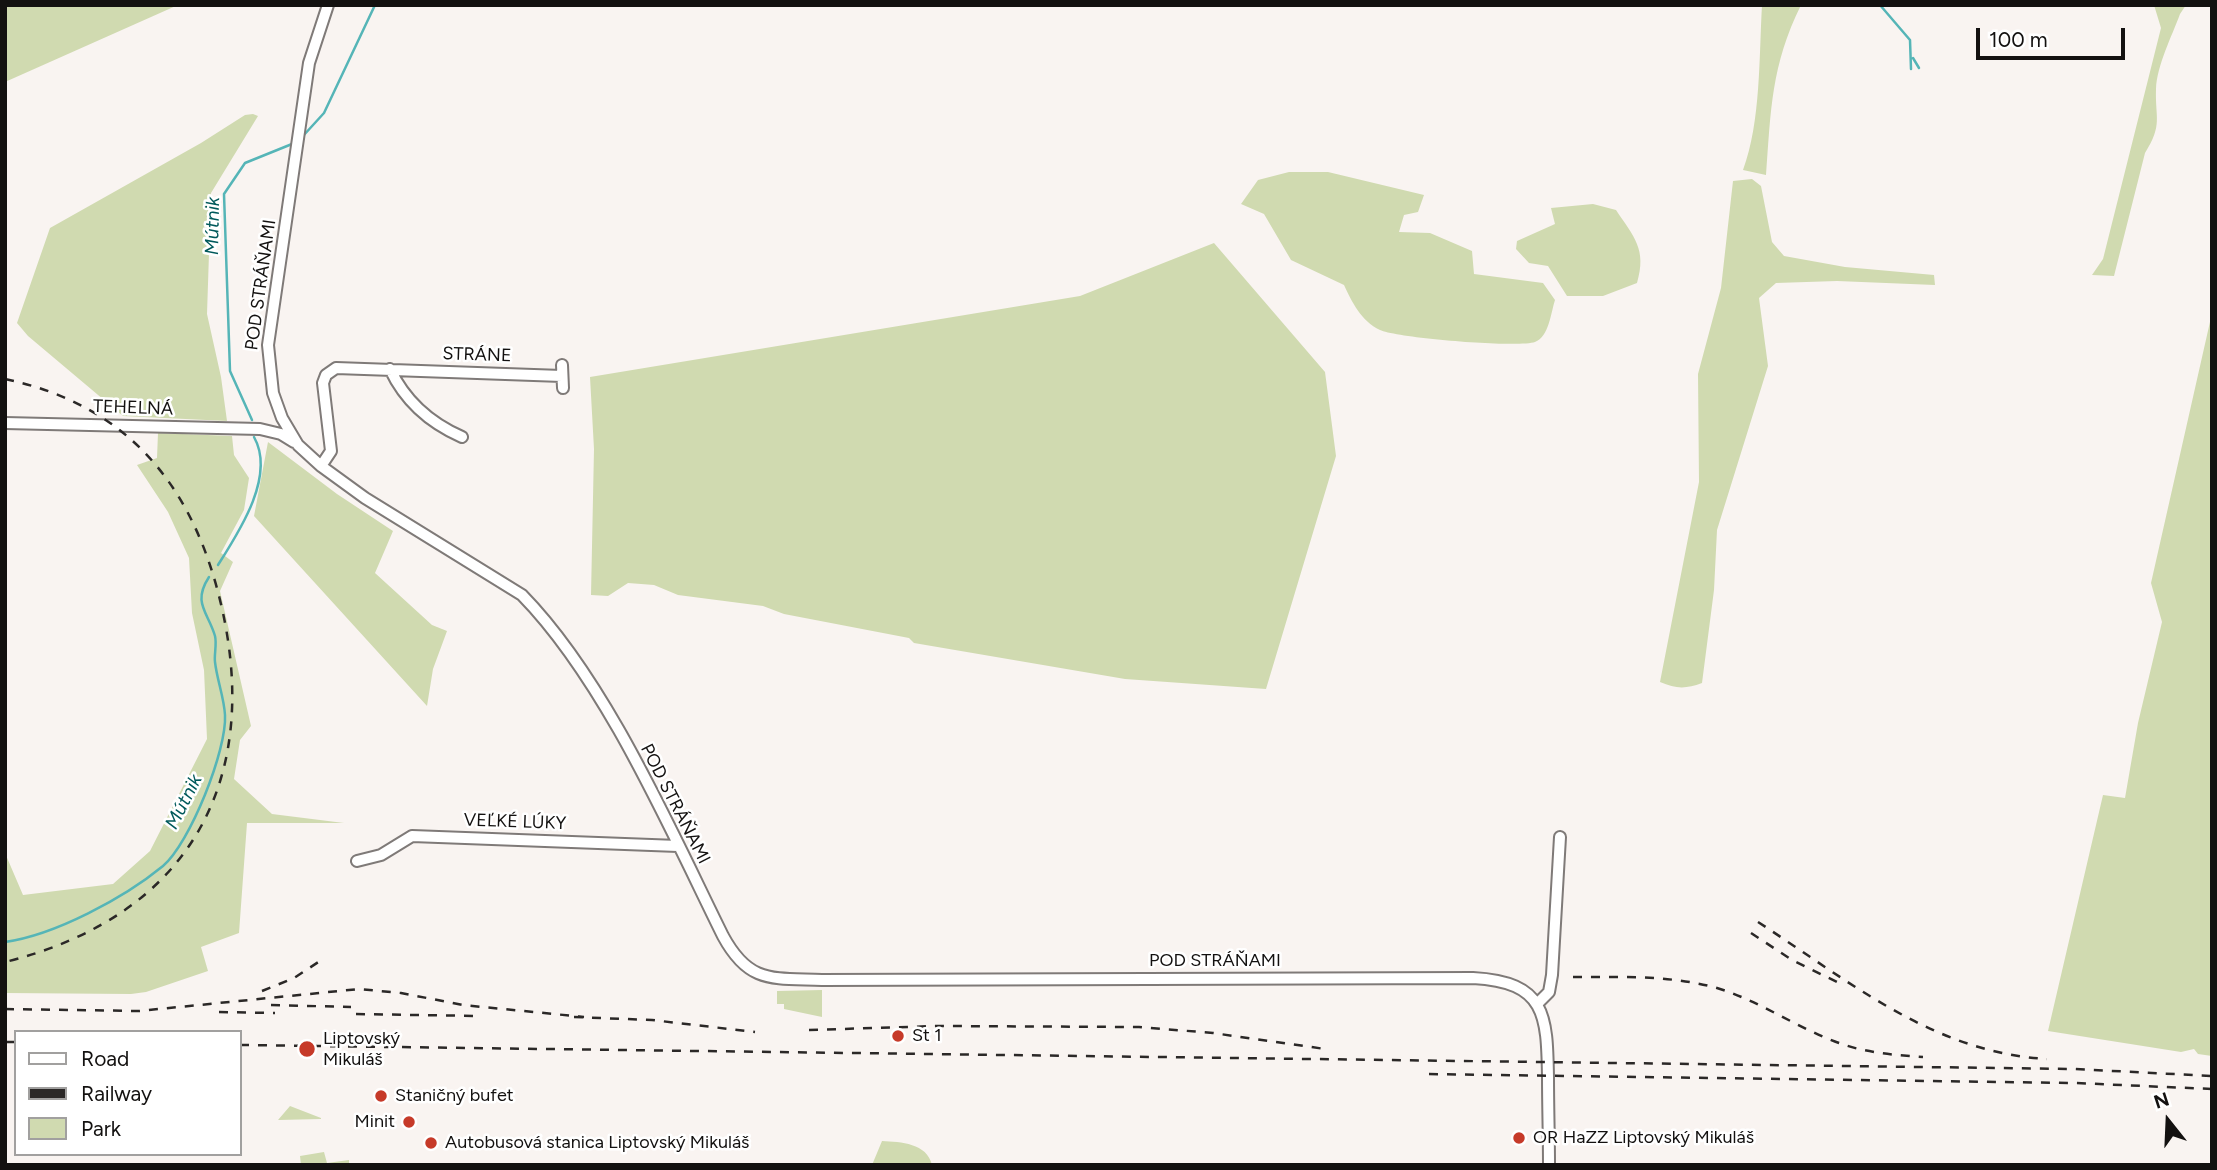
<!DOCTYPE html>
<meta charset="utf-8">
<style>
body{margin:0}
#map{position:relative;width:2217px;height:1170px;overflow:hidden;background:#f9f4f1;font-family:Figtree,sans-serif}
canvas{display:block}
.frame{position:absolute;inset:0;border:7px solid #131110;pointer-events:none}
.legend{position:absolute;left:14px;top:1030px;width:228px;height:126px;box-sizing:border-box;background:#fff;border:2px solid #a1a09f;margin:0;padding:9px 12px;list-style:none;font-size:21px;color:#131110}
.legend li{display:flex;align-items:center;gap:14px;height:35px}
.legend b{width:35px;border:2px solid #a1a09f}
.north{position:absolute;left:2133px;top:1086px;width:70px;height:70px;-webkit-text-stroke:5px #fff;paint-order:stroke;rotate:342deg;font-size:19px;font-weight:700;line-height:28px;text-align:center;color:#131110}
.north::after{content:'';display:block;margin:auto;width:24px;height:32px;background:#131110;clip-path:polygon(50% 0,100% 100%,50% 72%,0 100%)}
.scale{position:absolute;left:1976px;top:28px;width:149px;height:32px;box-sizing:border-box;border:4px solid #131110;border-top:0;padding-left:9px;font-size:21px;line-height:24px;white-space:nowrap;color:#131110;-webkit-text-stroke:5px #fff;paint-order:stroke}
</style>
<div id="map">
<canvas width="2217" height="1170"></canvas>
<div class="frame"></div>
<ul class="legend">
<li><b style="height:9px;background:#fff"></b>Road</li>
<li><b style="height:9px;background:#2b2827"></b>Railway</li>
<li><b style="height:19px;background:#d0dab0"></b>Park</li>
</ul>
<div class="north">N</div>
<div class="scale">100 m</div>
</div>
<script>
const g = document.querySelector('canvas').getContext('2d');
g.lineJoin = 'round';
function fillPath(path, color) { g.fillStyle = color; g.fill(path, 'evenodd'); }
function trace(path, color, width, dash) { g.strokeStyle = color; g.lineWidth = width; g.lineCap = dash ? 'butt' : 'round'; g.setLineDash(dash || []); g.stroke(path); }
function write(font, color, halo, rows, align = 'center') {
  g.font = font + ' Figtree,sans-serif'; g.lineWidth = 5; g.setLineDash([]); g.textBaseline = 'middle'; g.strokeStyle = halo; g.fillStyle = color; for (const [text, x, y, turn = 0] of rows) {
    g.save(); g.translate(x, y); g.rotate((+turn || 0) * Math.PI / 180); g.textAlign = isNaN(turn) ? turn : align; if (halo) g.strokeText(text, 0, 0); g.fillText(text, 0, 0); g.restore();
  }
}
fillPath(new Path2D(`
 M5,5h173l-173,77z
 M1762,5h39c-30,61 -30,104 -35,170l-23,-5c18,-48 16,-114 19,-165z
 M2154,5h32l-6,9c-8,22 -23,51 -24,75 -1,30 7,35 -11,64l-31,123 -22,-1 11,-16 58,-231z
 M253,114l5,2 -47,77 -4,121 14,63 6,44 -104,-5 -95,-80 -11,-13 33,-95 151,-85 44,-28z
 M1289,172h39l96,23 -6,17 -14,3 -5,17 31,1 42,18 2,23 69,9 12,17c-4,12 -6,37 -20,42 -18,6 -138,-4 -155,-12 -19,-9 -28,-28 -36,-45l-53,-25 -27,-46 -23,-10 17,-24z
 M1752,179l9,7 11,56 12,14 61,11 89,8 1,10 -98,-4 -61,2 -17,15 9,68 -51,164 -3,60 -12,93c-16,6 -26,6 -42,-1l39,-200 -1,-108 23,-86 12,-107z
 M1593,204l23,6c18,27 31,39 21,73l-34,13h-36l-19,-30 -19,-3 -13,-14 1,-8 38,-17 -4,-16z
 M1214,243l111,129 11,84 -70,233 -141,-10 -211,-36 -5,-5 -125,-24 -21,-8 -85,-11 -24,-10 -26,-2 -20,13 -17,-1 3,-146 -4,-72 490,-81z
 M2212,313v743l-14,-2 -4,-5 -13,3 -133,-21 55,-236 22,3 13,-75 24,-101 -11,-39z
 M158,433l74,3 2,19 15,23 -5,32 -23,43 12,9 -13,29 31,135 -11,14 -6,39 38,35 72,9h-97l-8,110 -38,14 7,24 -62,21 -15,2 -126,-1v-140l18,42 90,-11 37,-33 57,-112 -3,-69 -12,-57 -3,-55 -21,-46 -31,-47 20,-7z
 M268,442l69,52 56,37 -18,42 57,52 15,6 -14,38 -6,37 -173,-190z
 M822,990v27l-38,-8v-5h-7v-13z
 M290,1106l31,12v1l-43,1z
 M882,1141c19,1 45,2 50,24h-60z
 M324,1152l3,11 22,-3v5h-48l-1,-9z`), '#d0dab0');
trace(new Path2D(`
 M1880,5l30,35 1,29
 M1913,58l6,10
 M303,136l21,-23 51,-108
 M252,420l-22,-49 -6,-177 21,-31 47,-19
 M218,565c21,-33 58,-89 36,-128
 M5,942c50,-7 119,-44 158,-76 27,-23 64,-116 62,-151 -1,-18 -8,-35 -10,-53 -1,-7 2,-18 0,-26 -7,-24 -23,-33 -6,-59`), '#55b5b7', 2.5);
const minor = new Path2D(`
 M328,5l-19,58 -41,282 5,48 9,25 16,27 23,21 44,32 157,97c84,86 147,232 201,341 26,48 49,42 99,44l651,-2c73,4 74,37 75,99 0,30 1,59 1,88
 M562,365l1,23
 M390,369c15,32 40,54 72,68
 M5,423l255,6 21,5 13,8
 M321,466l10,-15 -8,-68 3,-8 10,-7 226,8
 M357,861l24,-6 31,-19 266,10
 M1537,1004l12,-12 3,-17 8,-138`);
trace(minor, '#7f7a78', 14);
trace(minor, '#fff', 10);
trace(new Path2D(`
 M5,379c119,25 185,102 214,217 46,182 -28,320 -214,366
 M1758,922c91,59 176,131 289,137
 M1751,933l41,27 47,23
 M1573,977c48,0 97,-2 144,11 43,13 80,40 122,55 27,10 56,12 84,14
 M262,991l32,-13 29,-19
 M271,1005l80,2
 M5,1009l134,2 220,-22 42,4 62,12 121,12
 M219,1012l56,1
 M356,1014l123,2
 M574,1017l78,3 103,12
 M809,1030l129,-4 201,1 74,6 112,16
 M5,1042h11
 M240,1045l1835,24 137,7
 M1429,1074l646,9 137,6`), '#2b2827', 2.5, [9, 9]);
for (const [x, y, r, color] of [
 [898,1036,7,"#c63a29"],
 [307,1049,9,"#c63a29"],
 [381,1096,7,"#c63a29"],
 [409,1122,7,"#c63a29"],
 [1519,1138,7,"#c63a29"],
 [431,1143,7,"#c63a29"]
]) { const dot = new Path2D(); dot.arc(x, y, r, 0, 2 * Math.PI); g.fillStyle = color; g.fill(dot); trace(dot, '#fff', 2.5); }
write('18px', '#131110', '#fff', [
 ["POD STRÁŇAMI",261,285,-82],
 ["STRÁNE",477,355,2],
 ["TEHELNÁ",133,408,2],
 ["POD STRÁŇAMI",675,804,63],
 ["VEĽKÉ LÚKY",515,822,2],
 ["POD STRÁŇAMI",1215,961]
]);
write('18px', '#131110', '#fff', [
 ["St 1",912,1036],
 ["Liptovský",323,1039],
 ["Mikuláš",323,1060],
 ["Staničný bufet",395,1096],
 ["Minit",395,1122,"right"],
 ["OR HaZZ Liptovský Mikuláš",1533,1138],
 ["Autobusová stanica Liptovský Mikuláš",445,1143]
], 'left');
write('italic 19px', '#00595b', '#fff', [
 ["Mútnik",213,226,-89],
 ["Mútnik",184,802,-63]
]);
</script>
